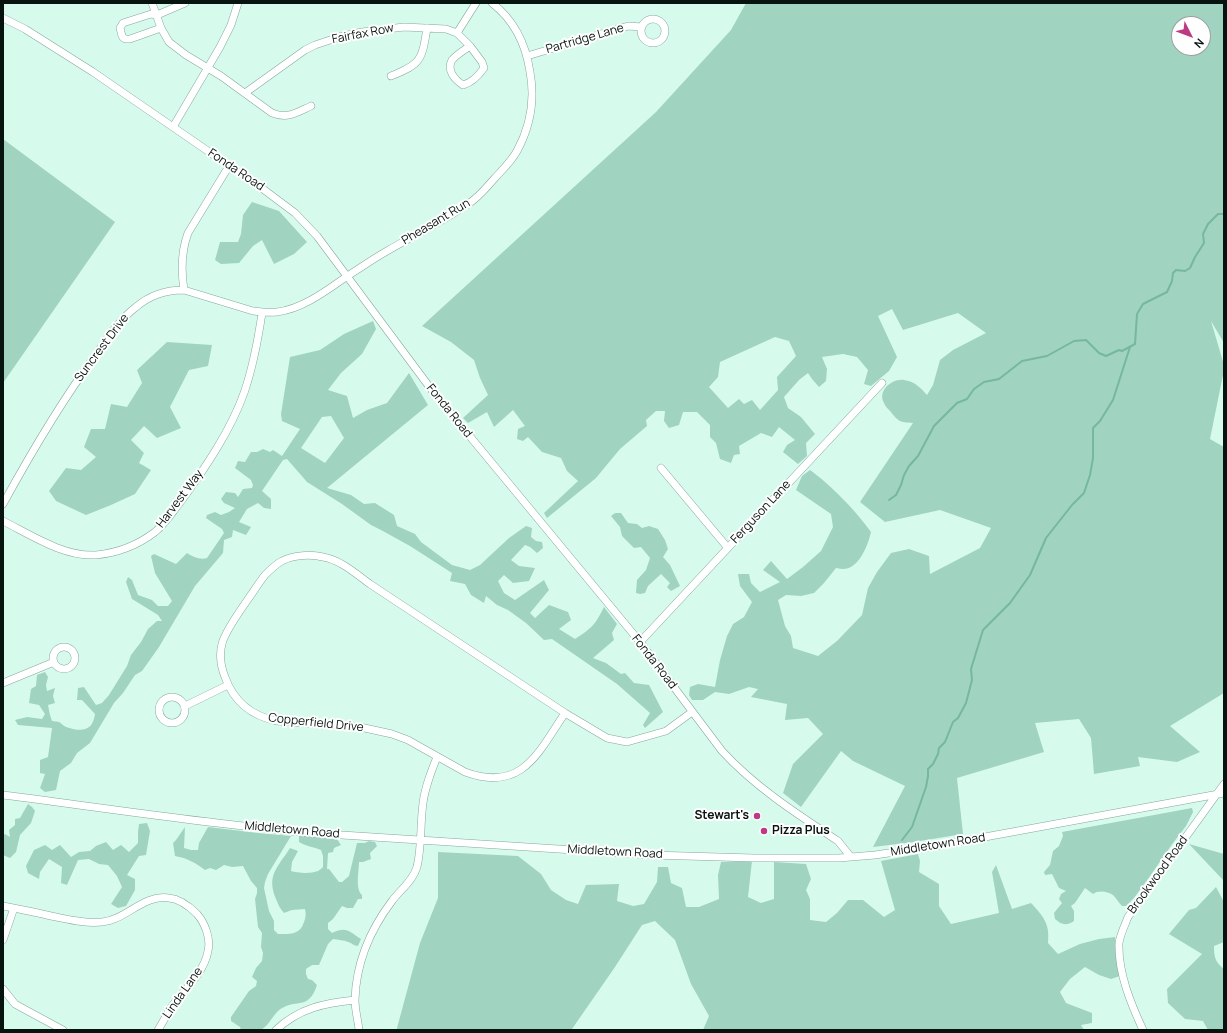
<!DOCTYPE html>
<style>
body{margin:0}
#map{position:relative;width:1227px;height:1033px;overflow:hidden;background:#d6fbed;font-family:Manrope,sans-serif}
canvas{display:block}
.frame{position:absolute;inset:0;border:4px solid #06130f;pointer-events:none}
.north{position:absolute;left:1171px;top:16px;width:40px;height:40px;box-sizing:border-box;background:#fefefe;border:1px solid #9ba09e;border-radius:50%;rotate:132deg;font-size:11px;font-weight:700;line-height:16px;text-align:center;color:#06130f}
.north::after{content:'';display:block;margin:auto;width:14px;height:18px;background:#bc3a83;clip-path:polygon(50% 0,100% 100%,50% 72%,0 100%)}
</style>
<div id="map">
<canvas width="1227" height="1033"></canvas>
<div class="frame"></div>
<div class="north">N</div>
</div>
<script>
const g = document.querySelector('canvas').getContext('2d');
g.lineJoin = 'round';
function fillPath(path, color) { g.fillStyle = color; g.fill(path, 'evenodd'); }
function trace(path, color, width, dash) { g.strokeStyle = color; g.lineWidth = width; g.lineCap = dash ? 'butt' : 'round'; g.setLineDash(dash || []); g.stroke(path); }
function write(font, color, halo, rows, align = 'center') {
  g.font = font + ' Manrope,sans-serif'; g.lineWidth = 4; g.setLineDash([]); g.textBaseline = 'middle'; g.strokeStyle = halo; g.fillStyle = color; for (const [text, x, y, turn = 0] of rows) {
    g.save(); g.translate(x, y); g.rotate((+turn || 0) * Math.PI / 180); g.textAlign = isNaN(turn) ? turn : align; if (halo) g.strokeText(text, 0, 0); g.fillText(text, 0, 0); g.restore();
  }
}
fillPath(new Path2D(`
 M746,3h478v340l-13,-22 13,44v5l-14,69 14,8v246l-54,33 30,26 -23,10 -39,-5 2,9 -46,8 -3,-36 -12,-19 -44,4 9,29 -87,26 6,56 -49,8 -41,5 32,-61 -52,-25 -12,-10 -40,56 -18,-14 10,-29 30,-30 -15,-16 -23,2 2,-16 -36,-7 7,-8 -9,-2 -20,7 -14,-2 -12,8h-11l-3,-5 1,-8 8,-3 17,3 5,-27 7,-24 6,-12 11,-7 8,-15 -12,-16 -2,-12h11l2,9 9,9 20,-10 -17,-12 8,-9 16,18 16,-12 18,-16 12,-24 -2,-13 -35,-24 6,-14 8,-6c21,15 47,42 61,62 -3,13 -12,38 -29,37 -2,0 -4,-1 -6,-1l-12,15 -10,10 -13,3 -15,-1 -8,5 7,26 6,10 2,12 25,8 19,-15 25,-26 6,-27 9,-16 14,-19 18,-4 20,7 1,18 50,-26 11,-20 -51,-18 -55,12 -25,-20 53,-79c-14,-1 -14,-1 -23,-12 -2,-2 -5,-5 -6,-8 -7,-12 8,-25 20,-23 10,1 17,8 23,15l6,-10 7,-25 13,-10 33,-17 -28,-20 -55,17 -11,-21 -14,7 19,41 -8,14 -18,15 -7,-2 4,-14 -11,-13 -14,-3 -21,3 5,12 -1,12 -7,6 -7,-8 -4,-6 -9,7 -15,17 4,11 13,9 14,17 -9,9 1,13 -9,8 -15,-12 4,-7 8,-5 -16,-13 -7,10 -11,-4 -22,13 1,8 -6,1 -3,8 -11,-4 -4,-16 -6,-6v-12l-13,-13h-14l-4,13 -10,3 -5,-7 1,-10h-9l-10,9 1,6 -27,23 -24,29 -49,40 -3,-5 34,-32 -11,-10 -6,-13 -19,-6 -14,-15 -5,4 -6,-2 1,-10 7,-3 -12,-16 -19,17 -7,-15 -19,11 -5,-5 25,-23 -8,-17 -6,-18 -23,-18 -29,-16 234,-214 75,-82zM1179,24h24v24h-24zM775,337l14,4 7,15 -19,21 1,13 -18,20 -8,-10 -8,4 -5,-5 -11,9 -19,-21 9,-10 2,-15z
 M3,139l112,83 -112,161z
 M252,202l27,9 28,31 -13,12 -20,10 -12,-24 -9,6 -14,17 -18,1 -6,-4 5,-18h18l3,-8 2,-19z
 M373,321l3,8 -14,25 -21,19 -13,17 19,6 6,22 14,-8 20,-7 22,-30 19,32 -101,83 24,7 13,9 11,-1 19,12 3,11 18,8 6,8 31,23 18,5 10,-5 29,-27 17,-12 6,2 -1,9 5,4 6,1 1,6 -6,5 -7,-6 -5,-2 -14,15 8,6 16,2 -6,13 -16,2 -9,-8 -6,6 6,12 11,7 29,-20 5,10 -19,23 5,5 14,-13 19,7 3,8 -12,9 16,10c17,-11 20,-14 29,-32l13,17 -5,9 2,7 -21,18 13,5 15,11 4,-1 9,10 15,2 14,27 -18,16 -2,-3 7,-12 -33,-29 -65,-45 -8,1 -18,-17 -18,-13 -11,-5 -11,-9 -2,7 -13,-8 -6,-11 -15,-3 2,-8 -42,-27 -29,-16 -10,-5 -29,-21 -35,-22 -20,-23 -4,1 -21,31 9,8v10l-7,-1 -6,-5 -11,6 -8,13 12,5 -5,8 -13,-5 -1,7 -8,3 -1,13 -28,33 -36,61 -17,24 -7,4 -12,18 -9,10 -24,40 -13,10 -6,10 -11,8 -4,19 -11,2 -5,-4 5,-14 -5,-1v-13l8,-3 4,-29 -34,-3 -3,-5 12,-3 15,2 3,-5 -6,-9 -10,-2 2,-14 5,-3 1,-11 8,-3 3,5 -2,8 1,6 8,-3 -2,8 2,7 -7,2 2,10 2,6c11,1 7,2 14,6 2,1 5,1 7,2 14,3 20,-2 22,-15l-13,-14h-5l1,-12 6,-1 12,18 6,-2 7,-8 18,-29 4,-11 10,-13 7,-13 9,-8h5l-4,-6 -26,-16 -6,-17 2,-5 4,3 6,15 14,5 6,6h10l4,-5 -17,-28 -4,-17 3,-2 22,10 11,-11c6,4 13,7 20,5l17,-25 -2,-4 -16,-11 1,-3 8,-3 6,3 8,-3 6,-4 -11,-5 -3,-4 5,-7 9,1 3,4 5,-8 9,-1 1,-3 -2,-5 -16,-12 3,-7 7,1 6,-10h6l6,-3 7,3 3,-2 9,6 18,-27 -18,-8 -1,-7 9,-57 30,-7 24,-16zM331,416l13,22 -19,25 -24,-15 21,-31z
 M167,342l45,3 -4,21 -19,4 -19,37 11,21 -24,10 -13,-12 -13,14 13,13 -5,10 12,7 -16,24 -24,11 -25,10 -30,-14 -7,-10 17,-23 15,2 15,-13 -12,-10 7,-18h14l6,-25 16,3 15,-24 -5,-13z
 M615,513h6l7,10 9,1 5,4 7,-2 9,3 7,11 3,9 -5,8 7,8 10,21 -9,5 -4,-4 3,-4 -9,-9 -13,12 -3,7 -5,1 -4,-1 1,-13 9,-10 4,-12 -9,-11 -7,1 -12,-12 -2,-9 -9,-11z
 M28,804l4,3 3,4 -4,12 -11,12 -4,17 -6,6 -7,-3v-20l2,-1 5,3 -1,-7 6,-5v-6l5,-1z
 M1192,808l1,4 -7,14 -13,17 -25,36 -14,19 -8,8h-4c-3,-3 -6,-8 -9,-11 -6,-4 -15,-5 -20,-1l-8,-6 -10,15 -4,3 3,5v10c-8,5 -12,4 -19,-2l-1,-6 8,-10 -3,-4 2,-5 5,-3 -7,-3 -7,-14 -7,1 -1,-3 6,-7 3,-14 6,-5 4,-10 -1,-4z
 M147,823l3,8 -4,24 -7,1 -12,19 8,4v11l-9,16 -8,2 -7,-4 11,-17 -5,-11 -9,-11 -9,-1 -10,-5 -11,1 -11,25 -6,-2 1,-16 -13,-8 -9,13 -1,7 -11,-6 -2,-7 8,-16 11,-5 7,5 8,-5 11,12 8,-5 11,-1 6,-5 10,-4 7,8 8,-5 8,7 9,-9v-11l1,-8z
 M185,827l-1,21 7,2h7l1,-7 9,-16 50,6 33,3 -23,38 -3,8 -1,6 5,23 5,10v9l4,4c12,0 22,1 26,-12 2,-5 2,-8 1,-13l-13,1 -8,3c-4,-4 -6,-9 -8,-14 -10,-24 2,-32 14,-51l8,3 -6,11 -1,9c6,2 20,3 27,0 2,-1 4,-3 5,-4v-11l-2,-6c-7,-3 -16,-4 -22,-8v-6h10l28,3 4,6 -7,3 -1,4 -5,1 -1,16h2l10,13h3l7,-6 8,-33h8l4,-2 6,1 2,4 -7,7 1,6 -8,3h-4c0,9 -4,27 3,33v4h-4l-5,9h-6l-5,-2 -9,13 -5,4v6l4,4c14,-7 17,-2 29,6l-3,7c-4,0 -6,-3 -10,-4 -4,-2 -10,-2 -15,-3l-5,5 -9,21h-7l-6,4v5l2,5 4,1 5,5c-9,28 -23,11 -40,27 -5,5 -10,16 -17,18 -6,1 -13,0 -19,0l-1,-3 -9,-6v-4l18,-26 7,-5 1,-5 -5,-4 4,-9 6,-7 1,-8 -2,-6 1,-14 -4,-6 -1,-9 -2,-19 2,-6v-5l-6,-7 -8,-15 -11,1 -8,-2 -8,5 -6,-2 -5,2c-9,-7 -18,-12 -30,-14l-2,-13 3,-3z
 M1189,844l35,10v28l-1,-2z
 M438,852l80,4 23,18 10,16 15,10 12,4 8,-19 33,-1 -2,17 16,5 11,-2 13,-22 1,-15h10l3,16 11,5 4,19h13l20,-8 -1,-24 3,-13 31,-1 -4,36 13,6 13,-4v-37l32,2 5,15 -5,11 4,9v21l16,2 11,-9 11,-13h15l21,17 11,-7 -14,-49 37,-7 2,7 -1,11 20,12v22l12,18 48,-11 -7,-41 4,-7 16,44 19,-6c13,14 19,21 17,40l10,11 22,-10 19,-5 16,-2 1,20 4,19 -9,3 -12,-4 -14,-8 -15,12 -10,13 6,11 26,10v10l-11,2 3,5h-381l6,-14 -18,-32 -16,-44 -20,-19 -13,4 -27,42 -43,62 1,1h-176v-2l23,-85 18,-45z
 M1216,887l8,15v40l-10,4c0,11 1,16 10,23v61h-16l-5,-9 -18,-2 -17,-16 -1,-14 35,-35 -33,-20 20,-24 7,-2z`), '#a0d3c0');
trace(new Path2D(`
 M889,500l7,-5 5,-10 3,-10 5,-9 9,-10 16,-30 23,-23 10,-4 7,-10 10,-7 15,-3 23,-18 25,-5 27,-15 12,-1 13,13 7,3 13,-6 3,1 13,-7 2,-30 6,-10 24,-12 5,-11 1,-8 3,-3 9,1 5,-3 5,-11 9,-14 -1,-9 5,-10 10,-10h6
 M902,840l10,-13 14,-40 2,-11v-7l5,-5 5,-10 1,-6 6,-6 8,-20 5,-4 8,-15 6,-23 -1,-11 12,-39 27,-27 20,-28 16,-37 26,-33 12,-12 6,-18 3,-17v-30l7,-7 13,-21 17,-53`), '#76b7a0', 2);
const minor = new Path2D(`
 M152,3l9,25 8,14 17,13 35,21 51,37c16,6 24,0 39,-7
 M3,18l22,11 68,43 170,117 32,24 22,23 117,157 206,249 82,109c33,36 75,63 116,90l12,15
 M641 31a12 12 0 1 1 24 0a12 12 0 1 1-24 0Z
 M161,28l-31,11c-9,1 -8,-4 -10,-11l3,-5 28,-9 6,1 28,-12
 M457,33l19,-30
 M470,46l12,16 2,6c-5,7 -13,15 -21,17 -8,-5 -17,-15 -11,-25 4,-5 12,-10 18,-14z
 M527,56l101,-30 14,1
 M391,76c31,-12 31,-17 36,-48
 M245,93l60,-43 10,-5 24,-8 23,-5 42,-5 42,2 11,4 13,13
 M173,127l47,-80 11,-22 7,-22
 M184,290c-3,-19 -3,-38 4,-57l41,-67
 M661,468l67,80
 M3,504c28,-51 57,-101 92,-148 12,-17 24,-36 41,-49 14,-12 30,-17 48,-17l69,21c8,1 16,2 24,1 25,-3 49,-21 69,-35 14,-9 27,-18 41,-26 27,-16 55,-29 81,-47 10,-6 18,-16 26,-25 8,-9 17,-17 23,-28 13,-24 18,-52 13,-79 -4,-27 -16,-52 -38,-69
 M3,521c28,14 61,36 93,34 21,-2 42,-10 59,-23 11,-9 18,-21 27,-32 23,-32 49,-70 62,-107 9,-26 14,-53 18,-80
 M640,642l242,-259
 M53 658a11 11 0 1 1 22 0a11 11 0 1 1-22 0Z
 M3,683l51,-21
 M159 710a13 13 0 1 1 26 0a13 13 0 1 1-26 0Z
 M185,706l43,-21
 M565,713c-27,40 -43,80 -100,59l-57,-32 -16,-6 -32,-7 -83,-6c-26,-5 -43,-19 -52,-44 -4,-10 -6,-22 -3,-33 3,-14 23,-40 31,-52 4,-6 8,-12 12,-17 5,-5 11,-11 17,-14 11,-6 29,-7 41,-4 18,3 33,17 47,27l195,129 42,25 20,4 39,-11 26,-19
 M3,795c103,13 205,29 308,38l340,22 103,3h85l36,-3 61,-9 288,-53
 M3,906c16,3 32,6 48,10 16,3 34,8 51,6 24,-2 41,-28 67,-24 11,1 20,8 28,16 8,9 14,25 11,37 -4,22 -23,38 -36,55 -5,8 -9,16 -14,24
 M3,940l11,-32
 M3,989l12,15 9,5 39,21
 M276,1030c23,-22 49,-27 79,-30
 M359,1030c-1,-10 -4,-20 -4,-30 1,-37 15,-70 37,-99 8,-11 21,-20 25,-34 5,-21 3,-43 6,-64 2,-16 8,-31 14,-46
 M1143,1030c-12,-26 -25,-57 -24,-87 1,-8 6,-18 9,-26l96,-133`);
trace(minor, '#85a89b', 8);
trace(minor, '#fff', 7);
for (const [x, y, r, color] of [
 [757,816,4,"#bc3a83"],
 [764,831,4,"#bc3a83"]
]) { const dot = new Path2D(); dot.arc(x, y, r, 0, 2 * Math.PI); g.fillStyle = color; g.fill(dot); trace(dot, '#fefefe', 1.5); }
write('12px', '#06130f', '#fefefe', [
 ["Fairfax Row",363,34,-11],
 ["Partridge Lane",585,39,-16],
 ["Fonda Road",236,170,34],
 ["Pheasant Run",436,222,-31],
 ["Suncrest Drive",102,348,-53],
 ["Fonda Road",449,411,51],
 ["Harvest Way",180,499,-53],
 ["Ferguson Lane",761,512,-47],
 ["Fonda Road",654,662,52],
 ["Copperfield Drive",316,723,6],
 ["Middletown Road",292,830,5],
 ["Middletown Road",938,845,-9],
 ["Middletown Road",615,852,3],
 ["Brookwood Road",1158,875,-54],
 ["Linda Lane",183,993,-55]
]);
write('bold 12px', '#06130f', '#fefefe', [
 ["Stewart's",749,816],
 ["Pizza Plus",772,831,"left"]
], 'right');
</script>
